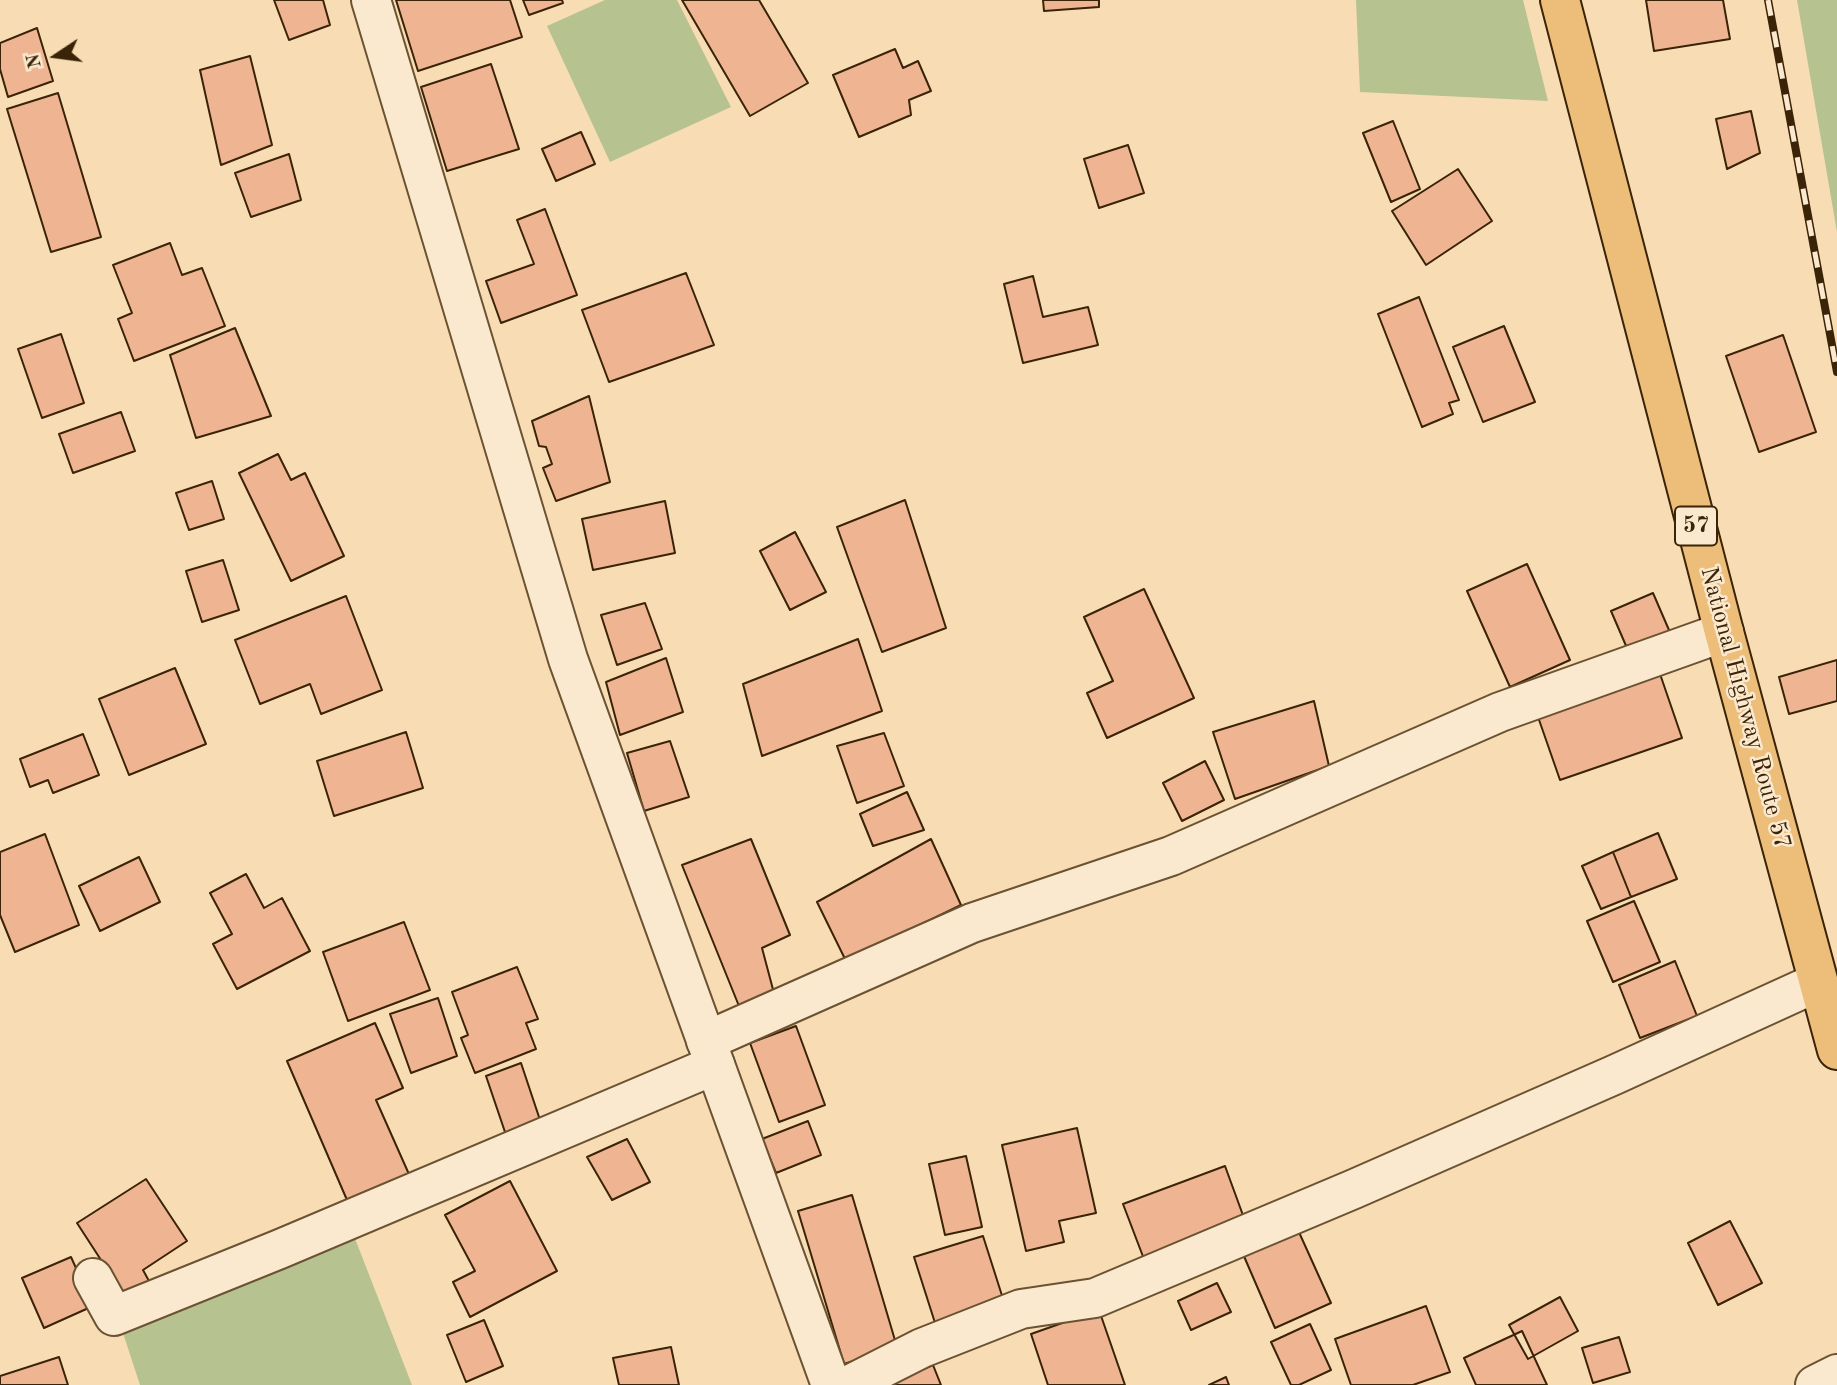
<!DOCTYPE html>
<style>
body{margin:0}
#map{position:relative;width:1837px;height:1385px;overflow:hidden;background:#f8ddb4;font-family:"Old Standard TT",serif}
canvas{display:block}
.north{position:absolute;left:21px;top:21px;width:70px;height:70px;-webkit-text-stroke:5px #fae9ce;paint-order:stroke;rotate:257deg;font-size:19px;font-weight:700;line-height:28px;text-align:center;color:#3a2307}
.north::after{content:'';display:block;margin:auto;width:24px;height:32px;background:#3a2307;clip-path:polygon(50% 0,100% 100%,50% 72%,0 100%)}
</style>
<div id="map">
<canvas width="1837" height="1385"></canvas>
<div class="north">N</div>
</div>
<script>
const g = document.querySelector('canvas').getContext('2d');
g.lineJoin = 'round';
function fillPath(path, color) { g.fillStyle = color; g.fill(path, 'evenodd'); }
function trace(path, color, width, dash) { g.strokeStyle = color; g.lineWidth = width; g.lineCap = dash ? 'butt' : 'round'; g.setLineDash(dash || []); g.stroke(path); }
function write(font, color, halo, rows, align = 'center') {
  g.font = font + ' "Old Standard TT",serif'; g.lineWidth = 5; g.setLineDash([]); g.textBaseline = 'middle'; g.strokeStyle = halo; g.fillStyle = color; for (const [text, x, y, turn = 0] of rows) {
    g.save(); g.translate(x, y); g.rotate((+turn || 0) * Math.PI / 180); g.textAlign = isNaN(turn) ? turn : align; if (halo) g.strokeText(text, 0, 0); g.fillText(text, 0, 0); g.restore();
  }
}
fillPath(new Path2D(`
 M605,0h72l54,107 -121,55 -63,-136z
 M1356,0h167l25,101 -188,-9z
 M1797,0h40v232z
 M354,1236l58,149h-272l-18,-55z`), '#b7c291');
const building = new Path2D(`
 M274,0h49l7,25 -41,15z
 M396,0h114l12,37 -104,34z
 M523,0h39l1,3 -34,12z
 M682,0h77l49,83 -58,33z
 M1043,0h56v7l-55,4z
 M1646,0h77l7,39 -76,12z
 M37,28l16,53 -45,16 -8,-28v-26z
 M895,49l8,19 15,-7 13,30 -22,9 2,15 -52,22 -26,-62z
 M250,56l22,89 -51,20 -21,-95z
 M491,64l28,85 -72,22 -26,-84z
 M58,93l43,144 -50,15 -44,-143z
 M1751,111l9,42 -33,16 -11,-50z
 M1393,121l27,68 -29,13 -28,-69z
 M581,132l14,32 -39,17 -14,-32z
 M1128,145l16,48 -45,15 -15,-49z
 M289,154l12,46 -50,17 -16,-44z
 M1458,169l34,52 -66,44 -34,-54z
 M545,209l32,86 -76,28 -15,-42 48,-17 -17,-44z
 M170,243l12,32 20,-7 23,58 -91,35 -16,-42 14,-6 -19,-48z
 M686,273l28,72 -105,37 -27,-72z
 M1033,276l10,41 45,-10 10,38 -75,18 -19,-79z
 M1419,297l40,103 -10,3 4,11 -31,13 -44,-113z
 M1504,326l31,76 -52,20 -30,-75z
 M235,328l36,88 -75,22 -26,-83z
 M61,334l23,69 -42,15 -24,-69z
 M1783,335l33,97 -57,20 -33,-96z
 M589,396l21,86 -54,19 -13,-33 9,-4 -6,-17 -7,-1 -7,-25z
 M121,412l14,39 -62,22 -14,-39z
 M278,454l13,26 14,-7 39,83 -53,25 -52,-108z
 M212,481l12,38 -35,11 -13,-37z
 M905,500l41,128 -64,24 -45,-125z
 M665,501l10,52 -82,17 -11,-51z
 M795,532l31,60 -36,18 -30,-59z
 M223,560l16,50 -37,12 -16,-51z
 M1527,564l43,96 -60,27 -43,-96z
 M1144,589l50,109 -87,40 -20,-45 26,-12 -29,-64z
 M1653,593l19,44 -42,18 -19,-44z
 M346,596l36,94 -61,24 -11,-30 -50,20 -25,-64z
 M645,603l17,46 -45,16 -16,-50z
 M858,639l24,72 -120,45 -19,-72z
 M666,658l17,54 -63,23 -14,-53z
 M1837,660v41l-48,13 -10,-37z
 M175,668l31,76 -77,31 -30,-76z
 M1659,671l23,67 -122,42 -23,-66z
 M1314,701l15,65 -94,33 -22,-67z
 M406,732l17,56 -89,28 -17,-55z
 M884,733l20,53 -47,17 -20,-57z
 M83,734l16,41 -46,18 -5,-13 -18,7 -10,-28z
 M670,741l19,56 -45,14 -17,-58z
 M1205,761l19,39 -42,21 -19,-38z
 M907,792l17,38 -51,16 -13,-32z
 M1658,833l19,46 -46,18 -18,-45z
 M45,834l34,91 -64,27 -15,-37v-63z
 M751,839l39,96 -28,13 13,49 -34,14 -59,-146z
 M931,839l30,66 -115,56 -29,-59z
 M1613,852l18,45 -30,12 -19,-43z
 M139,857l21,45 -60,29 -21,-45z
 M246,874l18,34 18,-10 28,53 -73,38 -24,-45 19,-10 -22,-41z
 M1634,901l26,61 -47,20 -26,-61z
 M404,922l26,68 -82,31 -25,-69z
 M1675,961l22,55 -57,22 -21,-53z
 M517,967l21,52 -12,4 10,26 -61,24 -14,-35 7,-3 -16,-43z
 M438,998l19,58 -46,17 -21,-59z
 M375,1023l28,65 -27,12 36,81 -62,26 -63,-146z
 M796,1026l29,79 -46,17 -29,-79z
 M521,1063l20,60 -35,12 -20,-59z
 M808,1121l13,34 -45,18 -14,-34z
 M1077,1128l19,85 -37,8 5,21 -38,9 -24,-106z
 M627,1139l23,43 -38,18 -25,-43z
 M966,1156l16,71 -37,8 -16,-71z
 M1225,1166l23,63 -101,38 -24,-63z
 M146,1179l41,62 -44,29 6,11 -24,16 -48,-74z
 M510,1181l47,90 -87,46 -17,-35 22,-11 -30,-56z
 M852,1195l45,152 -53,17 -46,-153z
 M1730,1221l32,62 -44,22 -30,-62z
 M1298,1230l33,73 -56,25 -32,-74z
 M983,1236l22,69 -69,21 -22,-69z
 M71,1257l22,49 -49,22 -22,-50z
 M1217,1283l14,29 -40,18 -13,-29z
 M1560,1297l18,34 -50,28 -19,-34z
 M1426,1306l24,66 -37,13h-62l-16,-46z
 M1099,1310l26,75h-77l-17,-51z
 M484,1320l19,46 -37,16 -19,-47z
 M1310,1324l21,46 -32,15h-8l-20,-43z
 M1522,1331l25,54h-71l-12,-27z
 M1619,1337l11,35 -37,11 -11,-35z
 M671,1347l8,38h-60l-6,-27z
 M59,1357l9,28h-68v-9z
 M933,1365l8,20h-56z
 M1226,1377l3,8h-20z`);
fillPath(building, '#efb593');
trace(building, '#3a2307', 2);
const minor = new Path2D(`
 M706,1041l266,-118 199,-67 329,-144 224,-80
 M93,1278l21,38 166,-67 435,-184
 M849,1385l73,-37 99,-39 74,-11 259,-109 260,-114 204,-93
 M1815,1385l22,-11`);
const tertiary = new Path2D(`
 M371,0l197,659 263,726`);
const trunk = new Path2D(`
 M1560,0l164,632 113,418`);
trace(minor, '#6a5232', 42);
trace(tertiary, '#6a5232', 42);
trace(trunk, '#3a2307', 42);
trace(minor, '#fae9ce', 38);
trace(tertiary, '#fae9ce', 38);
trace(trunk, '#ecbe7a', 38);
const rail = new Path2D(`
 M1768,0l69,372`);
trace(rail, '#3a2307', 8);
trace(rail, '#fae9ce', 5, [16]);
for (const [x, y, w] of [
 [1696,526,42]
]) { const box = new Path2D(); box.roundRect(x - w / 2, y - 19.5, w, 39, 5); g.fillStyle = '#fae9ce'; g.fill(box); trace(box, '#3a2307', 2); }
write('bold 23px', '#3a2307', null, [
 ["57",1696,526]
]);
write('24px', '#3a2307', '#fae9ce', [
 ["National Highway Route 57",1745,708,75]
]);
</script>
